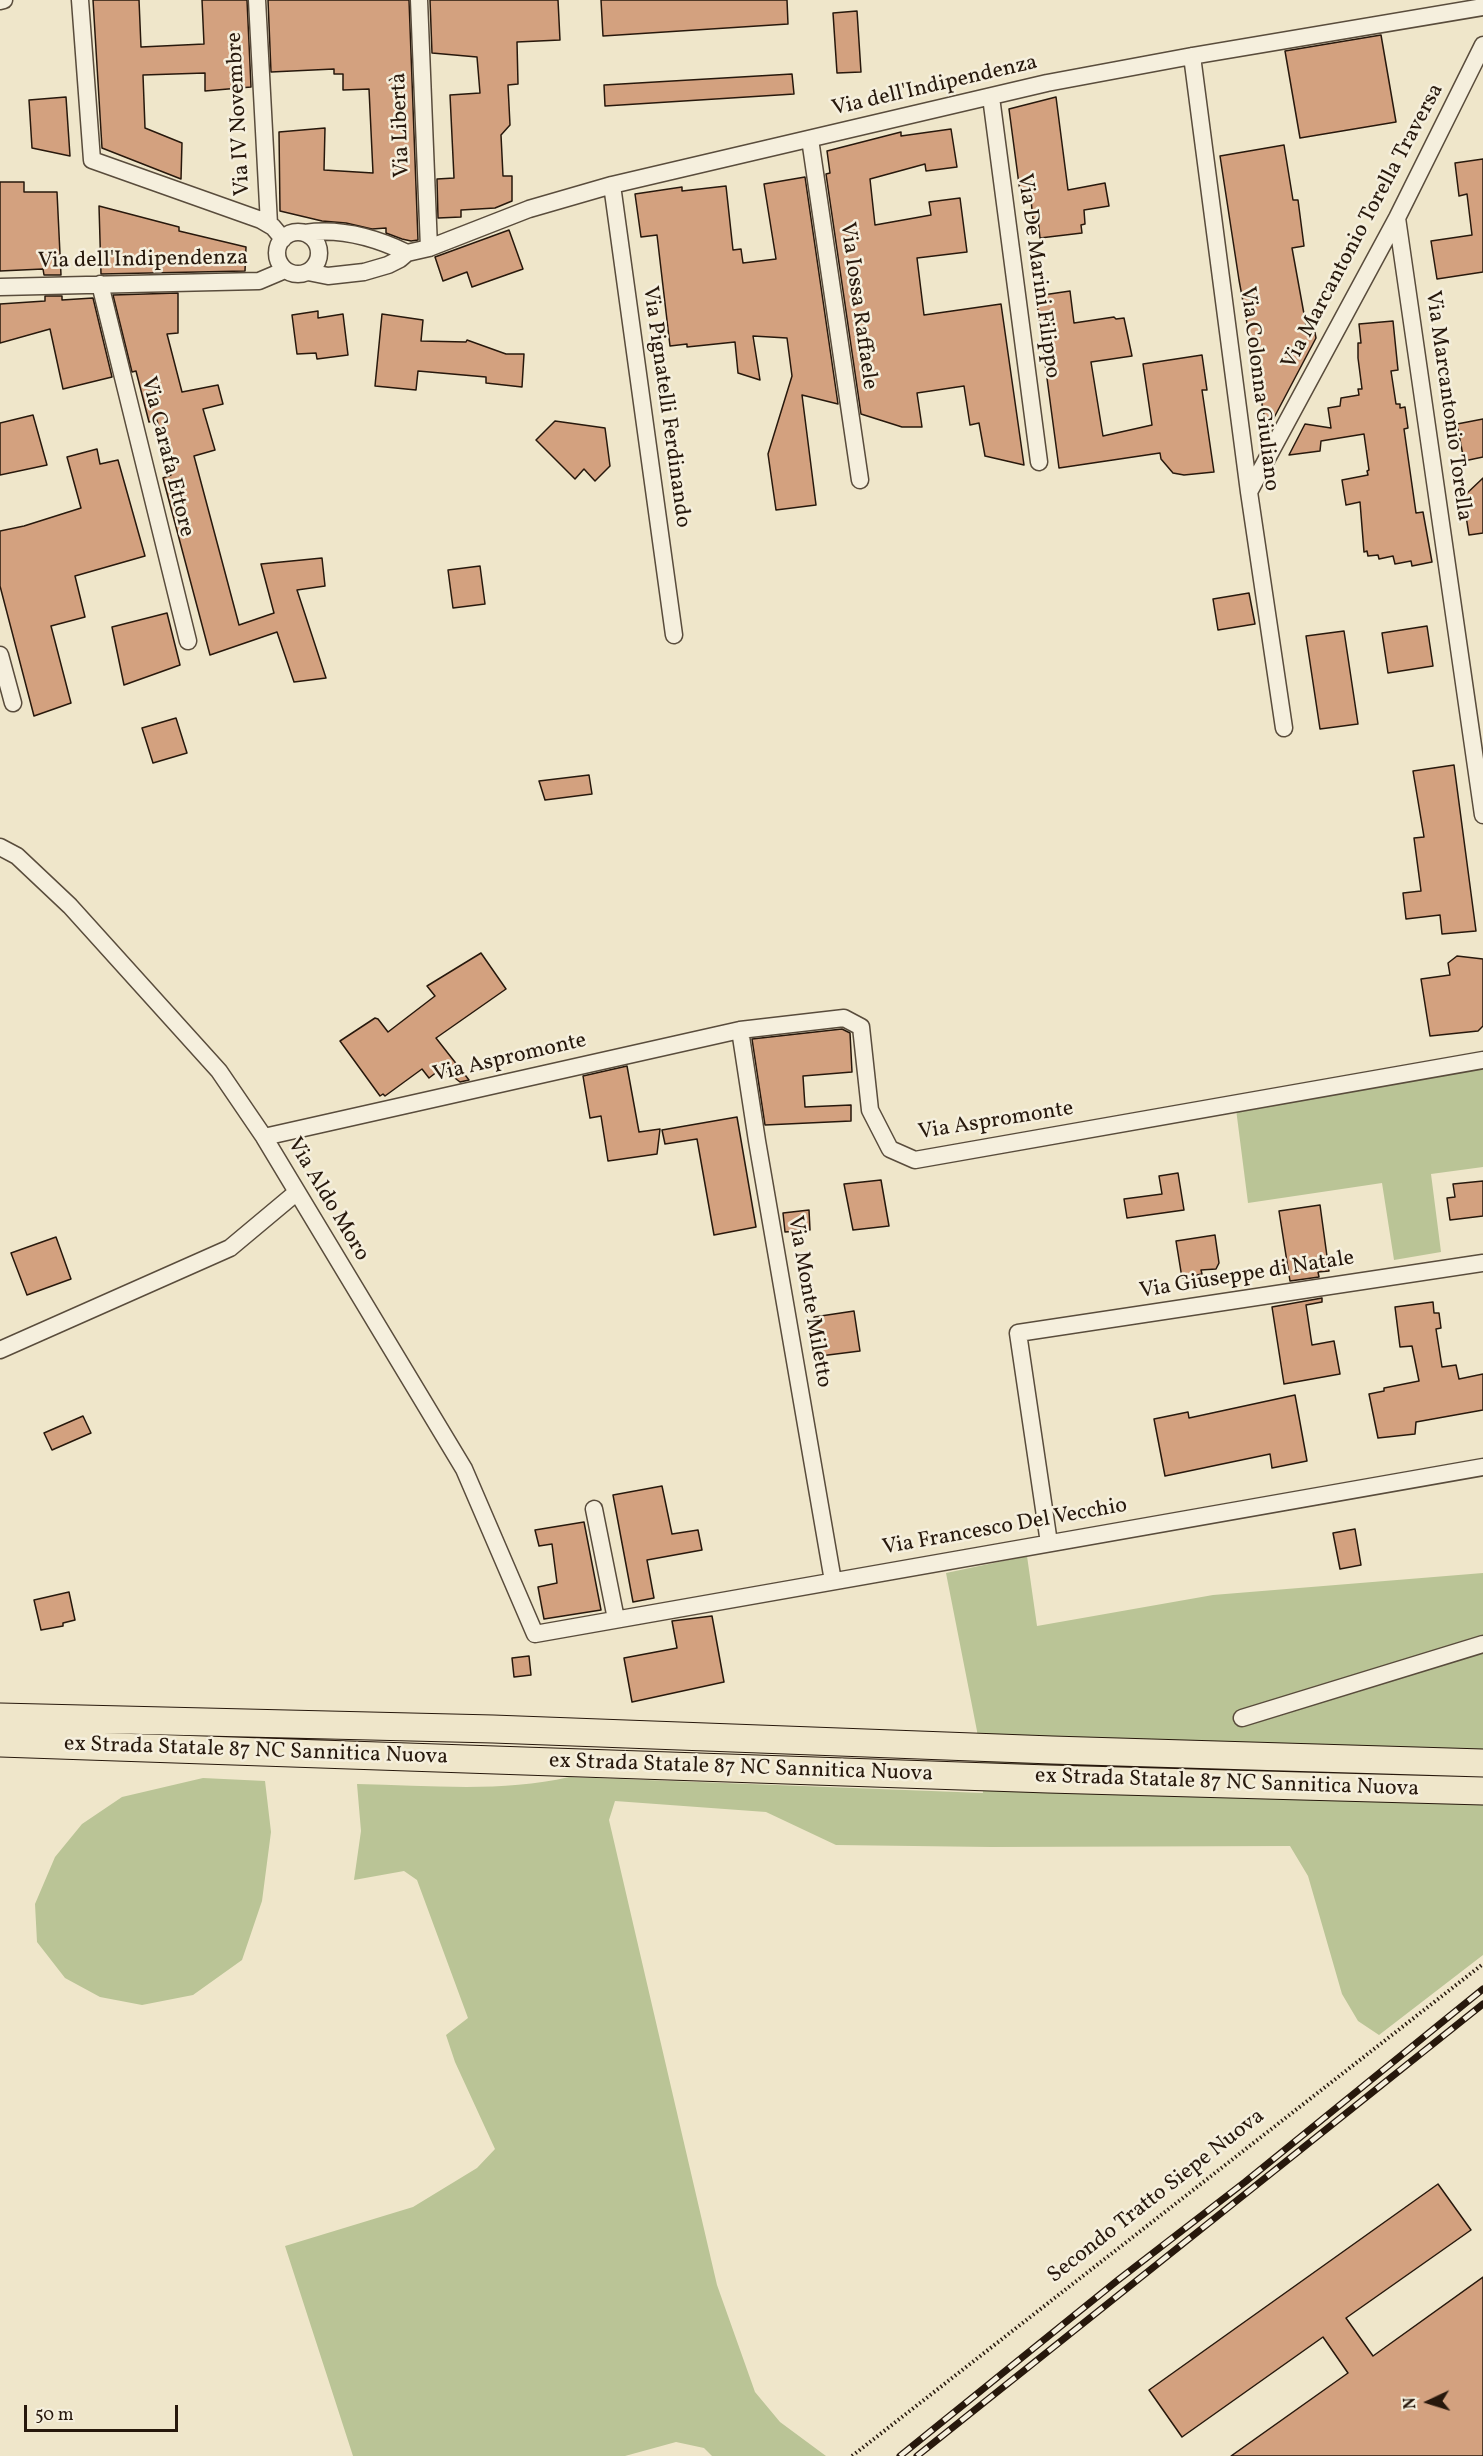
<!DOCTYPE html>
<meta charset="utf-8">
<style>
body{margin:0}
#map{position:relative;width:1483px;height:2456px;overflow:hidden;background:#efe6ca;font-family:Vollkorn,serif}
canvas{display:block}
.north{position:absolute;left:1399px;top:2372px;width:60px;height:60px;-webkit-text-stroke:4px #f5efdd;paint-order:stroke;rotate:266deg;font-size:16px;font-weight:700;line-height:24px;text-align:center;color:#27180c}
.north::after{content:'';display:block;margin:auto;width:21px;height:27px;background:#27180c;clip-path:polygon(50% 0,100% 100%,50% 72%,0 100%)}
.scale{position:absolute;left:24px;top:2405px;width:154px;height:27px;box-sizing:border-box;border:3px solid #27180c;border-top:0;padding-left:8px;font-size:18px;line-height:21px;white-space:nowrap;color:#27180c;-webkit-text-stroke:4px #f5efdd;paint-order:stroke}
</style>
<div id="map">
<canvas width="1483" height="2456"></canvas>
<div class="north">N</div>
<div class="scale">50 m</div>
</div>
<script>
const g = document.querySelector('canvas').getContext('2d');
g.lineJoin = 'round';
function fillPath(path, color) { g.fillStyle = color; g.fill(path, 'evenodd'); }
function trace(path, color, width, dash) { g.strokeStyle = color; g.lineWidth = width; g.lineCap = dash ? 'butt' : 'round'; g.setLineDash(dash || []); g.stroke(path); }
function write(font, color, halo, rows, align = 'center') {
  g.font = font + ' Vollkorn,serif'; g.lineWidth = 5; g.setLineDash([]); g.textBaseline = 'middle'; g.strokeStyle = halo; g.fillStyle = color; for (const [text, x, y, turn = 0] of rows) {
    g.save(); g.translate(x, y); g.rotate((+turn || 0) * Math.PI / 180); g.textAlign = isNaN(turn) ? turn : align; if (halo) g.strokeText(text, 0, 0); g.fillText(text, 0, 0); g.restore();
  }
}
fillPath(new Path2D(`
 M1483,1069v98l-52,7 10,78 -47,8 -12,-77 -134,20 -12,-94z
 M1027,1556l10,70 176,-31 270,-22v382l-104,80 -21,-14 -16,-27 -34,-118 -18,-30 -299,1 -155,-2 -70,-33 -151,-11 -6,19 108,465 38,107 25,30 46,34h-114l-8,-8 -28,-6 -51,14h-272l-68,-210 128,-39 64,-39 18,-19 -40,-87 -9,-27 22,-17 -51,-138 -13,-9 -50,9 7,-49 -4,-47c70,1 144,9 212,-7l414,16 -6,-62 -31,-158z
 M203,1778l62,3 6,51 -9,69 -20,59 -49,35 -51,10 -42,-8 -35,-19 -28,-36 -2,-38 20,-47 27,-33 40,-27z`), '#bac496');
const building = new Path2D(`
 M93,0h46l2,47 63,-3 -2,-44h45l4,87 -46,4v-18l-62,2 2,53 37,15 -1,36 -79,-31z
 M268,0h141l9,240 -7,1 -9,-2 -16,-6v-5l-14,1 -26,-6 -24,-2 -42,-10 -1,-79 46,-4 -1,42 49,3 -4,-84 -26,1v-16h-9v-5l-63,3z
 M430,0h128l2,40 -43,2 1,42 -10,1 2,40 -9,10 2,41h9v25l-17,7 -34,2v7l-23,1 -1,-39 17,-1 -4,-83 30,-2 -3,-36 -45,-4z
 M601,0h186l1,24 -185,12z
 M857,11l4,61 -24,1 -4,-60z
 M1381,35l15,87 -96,16 -15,-87z
 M792,74l2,20 -189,12 -1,-21z
 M66,97l4,59 -38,-8 -3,-48z
 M1056,97l12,93 37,-7 4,23 -25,4 1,14 -4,1 1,8 -42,5 -2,-19h-5l-3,-28 -10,1 -11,-83z
 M951,129l6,38 -31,4 -1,-7 -55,15 5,46 56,-10 -2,-13 31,-4 7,54 -50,6 7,57 77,-11 23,161 -39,-9 -6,-33 -9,2 -6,-39 -47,7 5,34h-20l-41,-13 -35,-240 4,-1 -3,-22 74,-19v4z
 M1284,145l9,55h5l6,46 -12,2 14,77 7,-2 3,15 -49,93 -28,-151 -19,-124z
 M1483,159v113l-46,7 -6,-38 41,-6 -5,-41 -8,2 -4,-33z
 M805,177l33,227 -36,-9 14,110 -40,5 -8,-56 24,-78 -5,-38 -34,-2 7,44 -22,-7 -3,-31 -48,5v-3l-17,2 -13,-111 -16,2 -6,-43 47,-7v4l44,-5 7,64 8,-1 2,14 33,-4 -12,-75z
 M0,182h24v10h33l4,83h-17l-1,-6 -43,2z
 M99,206l80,21v4l67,16 -1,24 -144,3z
 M509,230l14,39 -51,18 -5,-15 -24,9 -8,-24z
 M1070,291l4,32 40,-6 2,2 8,-1 8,38 -41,6 12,74 49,-11 -9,-61 59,-9 5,35h-5l12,82 -30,3 -11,-2 -12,-14 -1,-6 -101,15 -23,-172z
 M178,293v40l-11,1 15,58 36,-7 5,19 -20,5 12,41 -21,6 45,169 35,-12 -13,-49 61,-6 3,28 -28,4 29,88 -32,4 -17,-50 -67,23 -47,-177 8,-3 -14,-55 -8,2 -13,-51 -4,1 -19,-77z
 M45,296h17v4l31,-2 19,79 -49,12 -13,-60 -50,14v-39l45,-3z
 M318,311v7l25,-4 5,41 -31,4 -1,-6 -19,1 -5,-39z
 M382,314l41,6 -2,21 45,1 1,-2 39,14h18l-2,33 -36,-4v-6l-68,-6 -2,19 -41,-4z
 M1393,321l5,49 -7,1 5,33h4v4l5,-1 3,21 -4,1 12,84 7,-1 9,50 -20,4 -1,-5 -16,3 -2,-8 -14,3 -1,-4 -10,1 -1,-5 -3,1 -4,-50 -14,3 -4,-25 26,-5 -1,-4 2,-1 -5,-36 -43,7 -1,10 -31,4 16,-31 26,4 -3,-20 12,-2 1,-8 18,-3 -1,-6h4l-4,-31v-15h3l-2,-19z
 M33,415l14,50 -47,10v-52z
 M1483,419v38l-19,4 -7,-37z
 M555,421l50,7 5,38 -15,15 -11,-12 -9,10 -39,-39z
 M97,449l3,15 18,-4 27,96 -70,20 10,41 -34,9 20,77 -37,13 -34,-130v-55l24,-5 57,-18 -14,-51z
 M1483,478v55l-14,2 -6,-38z
 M480,566l5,38 -32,4 -5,-38z
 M1249,593l6,31 -37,6 -5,-31z
 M167,613l13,52 -56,20 -12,-58z
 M1427,626l6,40 -45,7 -6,-40z
 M1344,631l14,93 -38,5 -14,-93z
 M176,718l11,35 -34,10 -11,-35z
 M1454,765l22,166 -34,3 -2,-19 -34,4 -3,-26 18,-2 -7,-53 10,-1 -11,-66z
 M589,775l3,19 -47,6 -6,-19z
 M481,953l25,36 -70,49 33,42 -9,2 -18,-14 -13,10 -7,-9 -37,27 -2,-2 -3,2 -40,-55 35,-23 3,1 10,13 47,-36 -8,-10z
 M1457,956l26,3v67l-5,5 -48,5 -9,-57 29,-4 -2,-12z
 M842,1029l8,4 2,39 -49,4 2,31 46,-2v16l-86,4 -13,-86z
 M627,1066l12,66 21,-3 -3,25 -49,7 -7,-45 -11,2 -7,-42z
 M737,1117l19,110 -42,8 -17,-96 -32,5 -3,-14z
 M1178,1173l6,37 -57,8 -3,-19 38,-5 -3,-18z
 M881,1180l8,46 -36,4 -9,-46z
 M1483,1181v35l-33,4 -3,-22 8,-1 -2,-13z
 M1320,1205l9,66 -11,1 1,5 -29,4 -11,-70z
 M809,1210l1,20 -25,2 -2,-19z
 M1215,1235l4,28 -3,6 -15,1 1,4 -20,4 -6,-37z
 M56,1237l15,42 -44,16 -16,-42z
 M1322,1298v4l-16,3 6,40 22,-4 6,33 -56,10 -12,-77z
 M1433,1302l1,11h5l2,15 -5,1 6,38 14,-2 3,14 24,-5v36l-67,12 -1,12 -37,4 -9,-44 15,-3v-3l35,-7 -7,-35 -12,1 -5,-40z
 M854,1311l6,40 -40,5 -6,-39z
 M1295,1395l12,66 -35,7 -2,-14 -105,22 -11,-57 34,-7 1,6z
 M83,1416l8,17 -39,17 -8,-17z
 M662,1486l10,48 26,-4 4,20 -55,10 7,38 -21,4 -20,-107z
 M584,1522l17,88 -57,9 -6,-32 19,-4 -5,-39 -13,2 -4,-16z
 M1355,1529l6,36 -21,4 -7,-36z
 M69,1592l6,28 -12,3v3l-22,4 -7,-30z
 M712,1616l12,66 -92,20 -8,-44 53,-10 -5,-27z
 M529,1656l2,19 -17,2 -2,-19z
 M1438,2184l33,46 -125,88 27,38 110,-79v179h-252l117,-83 -25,-36 -141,100 -33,-47z`);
fillPath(building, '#d3a17f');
trace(building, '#27180c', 1.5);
const minor = new Path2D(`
 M80,0l12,160 169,60 12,7 10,12
 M257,0l12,224
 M419,0l10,248
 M0,1l4,-1
 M1192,56l57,436 35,236
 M991,97l48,365
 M810,139l50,341
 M612,185l62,450
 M1397,218l86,597
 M277 253a21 21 0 1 1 42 0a21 21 0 1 1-42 0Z
 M305,233c34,-5 71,5 102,20
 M308,272l20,4 36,-4 24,-7 12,-6 7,-6 22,-5 100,-39 83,-24 435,-102 145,-27 291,-49
 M100,284l88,357
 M0,287l259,-6 26,-11
 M1249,492l148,-274 86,-173
 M0,655l13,48
 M0,847l17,9 53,50 149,165 45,66 200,332 71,165 948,-167
 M740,1030l17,111 76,440
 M264,1137l476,-107 104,-12 17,9 9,83 20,39 25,11 568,-100
 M0,1350l230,-102 67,-56
 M594,1509l22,110
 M1049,1543l-31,-210 465,-70
 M1242,1718l241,-74`);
const trunk = new Path2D(`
 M0,1717l493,12 559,21 431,13
 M0,1743l1048,36 435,12`);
trace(minor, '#594c3c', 19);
trace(trunk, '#27180c', 29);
trace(new Path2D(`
 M852,2456l631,-492`), '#27180c', 4, [1.5, 3]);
trace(minor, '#f5efdd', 16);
trace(trunk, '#efe6ca', 27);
const rail = new Path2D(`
 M900,2456l218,-176 127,-98 238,-193
 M917,2456l566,-452`);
trace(rail, '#27180c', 7);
trace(rail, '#f5efdd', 4.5, [14]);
write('22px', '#27180c', '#f5efdd', [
 ["Via dell'Indipendenza",935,87,-13],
 ["Via IV Novembre",240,114,-93],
 ["Via Libertà",402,125,-92],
 ["Via Marcantonio Torella Traversa",1364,227,-62],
 ["Via dell'Indipendenza",143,261,-1],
 ["Via De Marini Filippo",1037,276,82],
 ["Via Iossa Raffaele",857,306,82],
 ["Via Colonna Giuliano",1258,389,83],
 ["Via Marcantonio Torella",1447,406,82],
 ["Via Pignatelli Ferdinando",665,407,82],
 ["Via Carafa Ettore",166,457,76],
 ["Via Aspromonte",510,1059,-13],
 ["Via Aspromonte",996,1122,-9],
 ["Via Aldo Moro",327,1200,59],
 ["Via Giuseppe di Natale",1247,1276,-9],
 ["Via Monte Miletto",808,1302,80],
 ["Via Francesco Del Vecchio",1005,1528,-10],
 ["ex Strada Statale 87 NC Sannitica Nuova",256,1752,2],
 ["ex Strada Statale 87 NC Sannitica Nuova",741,1769,2],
 ["ex Strada Statale 87 NC Sannitica Nuova",1227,1784,2],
 ["Secondo Tratto Siepe Nuova",1157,2197,-38]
]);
</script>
